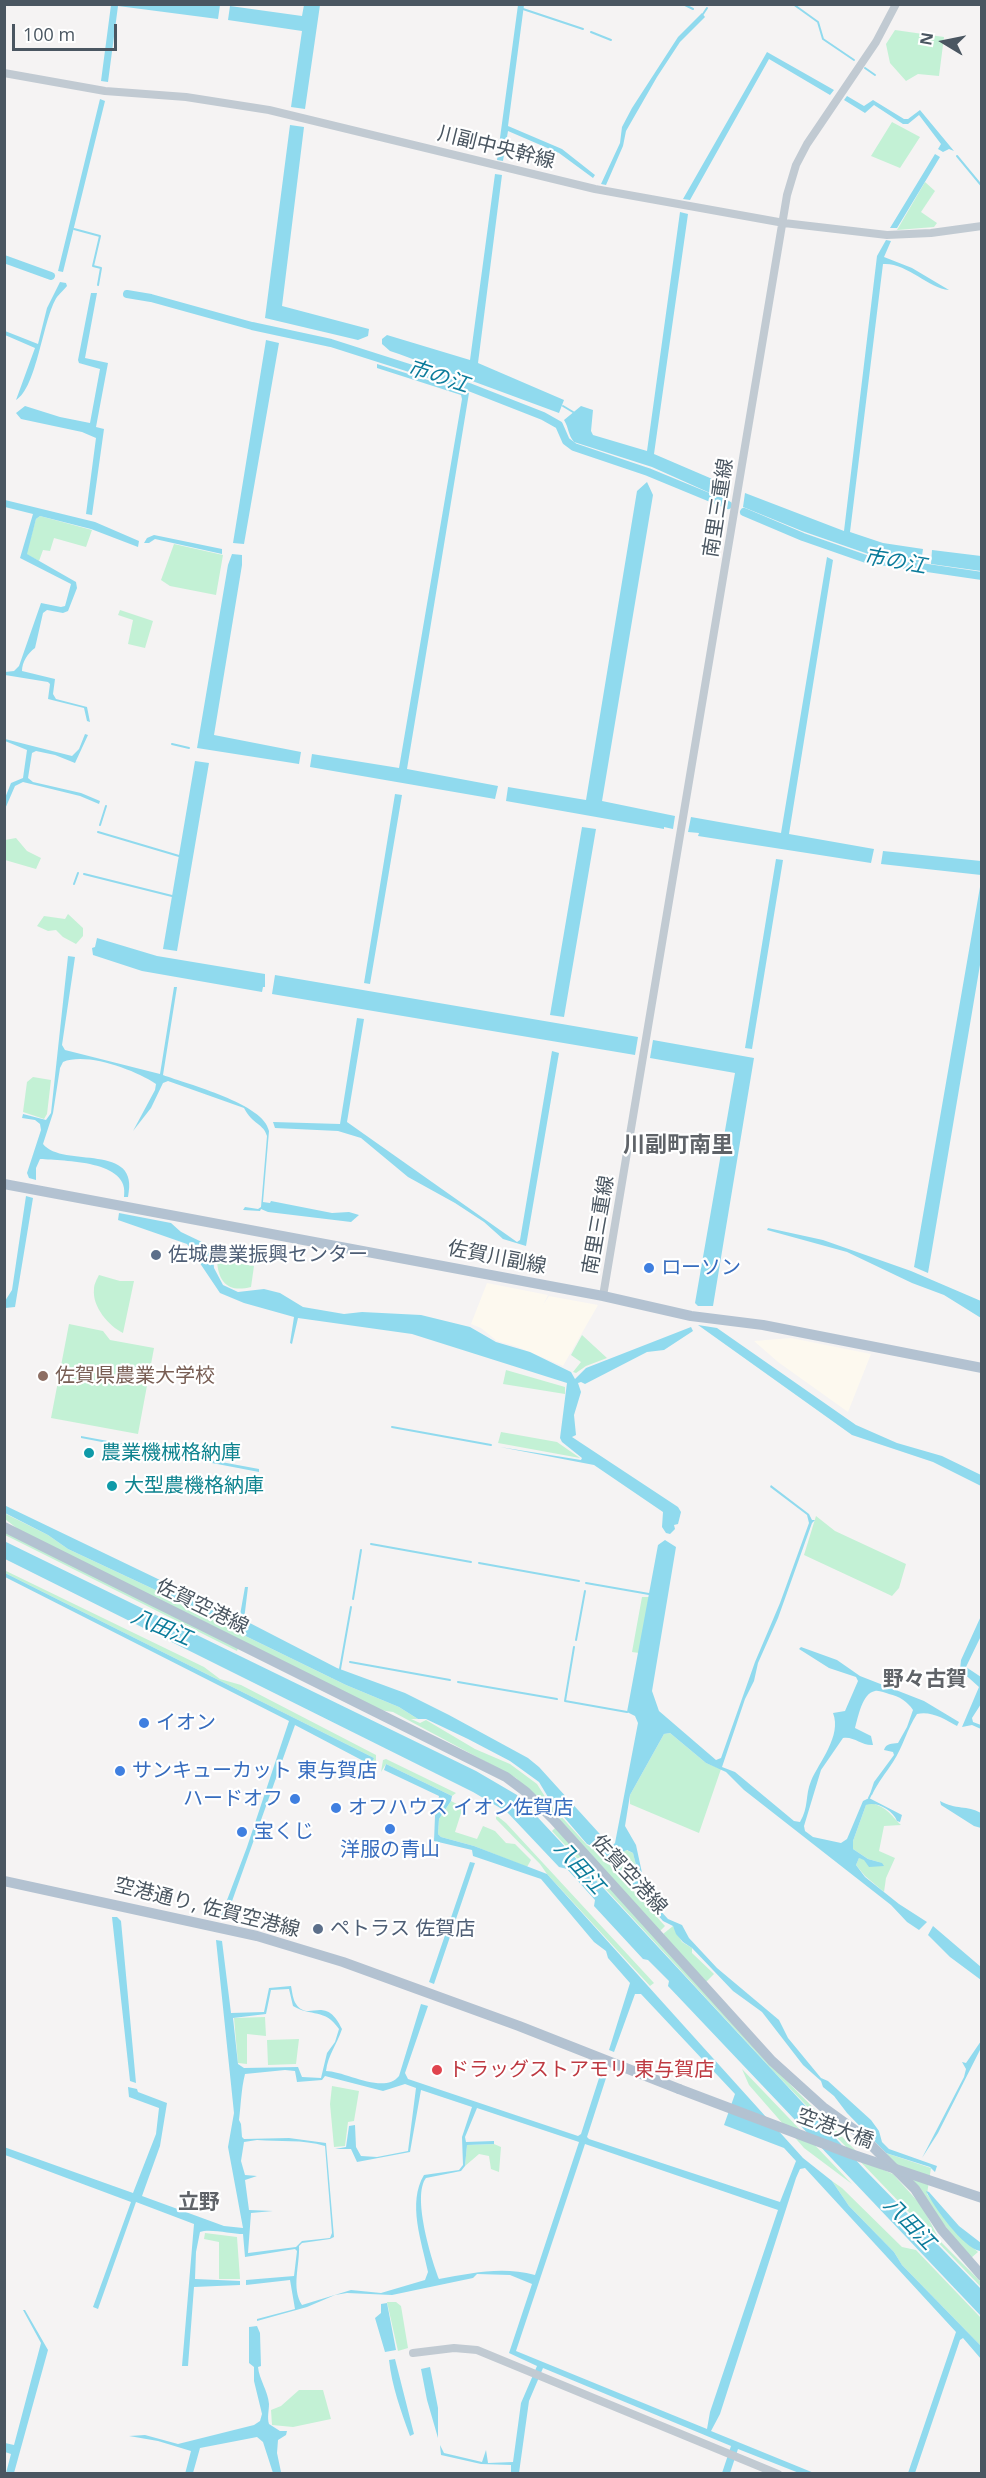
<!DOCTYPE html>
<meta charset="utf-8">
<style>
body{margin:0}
#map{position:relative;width:986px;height:2478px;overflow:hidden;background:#f5f3f3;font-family:"Open Sans",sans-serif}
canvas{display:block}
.frame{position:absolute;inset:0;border:6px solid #4a5661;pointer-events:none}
.north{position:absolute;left:914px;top:12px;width:60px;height:60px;-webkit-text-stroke:4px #fff;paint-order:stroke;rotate:280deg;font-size:16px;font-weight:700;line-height:24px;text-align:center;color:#4a5661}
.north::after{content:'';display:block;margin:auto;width:21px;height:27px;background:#4a5661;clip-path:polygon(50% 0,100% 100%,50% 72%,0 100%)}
.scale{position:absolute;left:12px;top:24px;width:105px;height:27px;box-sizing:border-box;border:3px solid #4a5661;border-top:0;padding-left:8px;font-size:18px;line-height:21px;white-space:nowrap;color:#4a5661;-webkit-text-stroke:4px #fff;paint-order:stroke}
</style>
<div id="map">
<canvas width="986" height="2478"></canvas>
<div class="frame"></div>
<div class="north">N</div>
<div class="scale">100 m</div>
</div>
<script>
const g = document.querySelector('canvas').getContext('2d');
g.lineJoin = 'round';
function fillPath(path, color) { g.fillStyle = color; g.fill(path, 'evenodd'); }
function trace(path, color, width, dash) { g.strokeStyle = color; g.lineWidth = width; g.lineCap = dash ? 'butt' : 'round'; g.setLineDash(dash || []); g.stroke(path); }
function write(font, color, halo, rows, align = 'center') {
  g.font = font + ' "Open Sans","Noto Sans JP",sans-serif'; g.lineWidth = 4.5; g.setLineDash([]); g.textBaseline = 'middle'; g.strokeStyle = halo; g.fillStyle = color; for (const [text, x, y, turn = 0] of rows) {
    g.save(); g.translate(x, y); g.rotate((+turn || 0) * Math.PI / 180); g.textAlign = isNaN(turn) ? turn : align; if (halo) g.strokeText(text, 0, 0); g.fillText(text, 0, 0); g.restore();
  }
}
fillPath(new Path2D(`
 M487,1283l61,12 -5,10 6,-9 49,9 -35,61 -45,-19 -21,-6 -16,-13 -10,-4z
 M791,1338l80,16 -23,58 -70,-50 -24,-21z`), '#fdf9ef');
fillPath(new Path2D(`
 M895,30l49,7 -5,39 -21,-2 -12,7 -16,-18 -4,-19z
 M892,122l28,15 -20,31 -29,-12z
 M925,182l10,9 -14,21 16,11 -3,4 -37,3z
 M40,516l52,14 -6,17 -32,-9 -4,13 -7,-1 -4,11 -13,-7 10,-35z
 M174,544l49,11 -7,40 -46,-9 -9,-6z
 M120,610l33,11 -8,27 -17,-4 5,-24 -15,-5z
 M16,838l11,13 14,7 -5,11 -31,-9v-20z
 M68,914l15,14v8l-7,8 -13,-7 -7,-7 -8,1 -11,-5 7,-10 21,3z
 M33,1077l18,3 -4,34 -3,5 -21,-7 4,-30z
 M217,1260l37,6 -3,21c-23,6 -33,-5 -34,-27z
 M99,1275l21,6h14l-11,52c-14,-7 -31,-26 -29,-44 0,-5 3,-10 5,-14z
 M69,1324l34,7 7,9 44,8 -16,86 -87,-16z
 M582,1335l25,23 -21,8 -10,7 -3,-1 8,-10 -10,-7z
 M506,1370l59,17v7l-62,-10z
 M501,1432l56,10 23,16 -82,-15z
 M4,1513l44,22 20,14 126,59 31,18 121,59 53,22 19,12h-7l9,4 6,-3 49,29 35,15 27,20 12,19 38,42 10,6 68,75 -5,5 -144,-153 -123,-66 -14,-2 -355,-176 -19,-15z
 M816,1516l19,15 71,33 -7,24 -7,8 -88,-41z
 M4,1531l234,117 -1,3 -232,-116z
 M4,1570l200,97 16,12 21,6 135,70v13l-5,-3 3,-7 -369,-185z
 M642,1597h7l-10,56 -7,-1z
 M670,1733l36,30 15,6 -22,64 -69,-29v-9l34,-61z
 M386,1759l70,34 -4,3 -66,-32 -5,8 2,-12z
 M451,1801l12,6 -8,25 22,7 6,-13 12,5 11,12 9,1 16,16 -4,7 -53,-21 -33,-9 -3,-3 1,-15z
 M869,1803c16,2 22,12 32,22l-17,1 -5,25 16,7 -9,20 -2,14 -19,-16 -9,-11 3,-7 23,5 -14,-4 -15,-10v-8l13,-36z
 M496,1815l10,8 148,160 -4,3 -103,-112 -7,-10 -44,-45z
 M556,1827l222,245 90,91 25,11 29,32 18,35 41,41v5l-205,-213 -224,-243z
 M626,1850l7,3 5,20 -2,5c-12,0 -16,-8 -21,-18l3,-6z
 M673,1926l9,16 10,6v5l22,21 -8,8 -43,-48z
 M265,2017l1,19 -19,-2v30l-9,-1 -4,-45z
 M299,2039l-3,25 -28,1 -1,-25z
 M742,2069l110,115 -48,-36 -55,-63z
 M332,2086l27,5 -5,30 -6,1 -3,24 -11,1 -4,-43z
 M494,2144l7,3 -2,25 -8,-3 -2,-13 -10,-2 -14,12 2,-21z
 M886,2153l45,15 -4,26 26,35 25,23 -7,6z
 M832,2181l10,7 60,59 14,3 65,68v28l-79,-81 -8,-13 -45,-46z
 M205,2233l32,4 3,42h-21v-37l-15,-3z
 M387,2302h9l5,4 7,42 -10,3z
 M299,2390h24l8,29 -38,8 -21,-2 -1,-15 10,-4z`), '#c3f1d5');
fillPath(new Path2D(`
 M111,5l106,-1 3,1 -2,14 -100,-13 -10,76 -7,-1z
 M304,5h16l-15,104 -14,-2 11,-76 -74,-11 2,-14 72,10z
 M518,5h6l-16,121 54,23 33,26 -2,3 -34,-25 -51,-22 -5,30 -6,-1z
 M702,13l3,4 -25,25 -23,35 -31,54 -3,15 -17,39 -5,-1 19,-41 2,-16 10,-19 46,-71z
 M767,52l67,38 -4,5 -61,-36 -79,141 -7,-1z
 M847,96l17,10 9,-6 31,19h4l12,-9 34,41 -5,-2 -6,3 -5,-3 3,-5 -22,-29 -11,9h-5l-29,-19 -9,8 -21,-13z
 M100,99l5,2 -42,171 -5,-1z
 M290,125l14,2 -22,179 87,23 -1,7 -10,4 -93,-22z
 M935,154l5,3 -43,71h-7z
 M495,174l7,1 -24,188 86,37 -5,13 -160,-59 -9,-3 -8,-7v-5l5,-4 83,25z
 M680,212l8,2 -34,240 77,33 -3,14 -76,-34 -78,-25c-6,-7 -5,-14 -10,-22l17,-14 12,4 -2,21 2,4 54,16z
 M886,240l5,1 -7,16 28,11 37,22c-21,-2 -43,-28 -66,-26l-33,268 33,11 40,6 -2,14 -47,-7 -72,-25 -59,-24 2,-14 99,38 33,-275z
 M60,282l6,1 1,3c-3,4 -7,7 -10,11 -14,21 -20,91 -41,103l19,-52 -30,-13v-4l33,13 9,-36z
 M91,293h6l-12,65 23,5 -12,64 8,2 -12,86 -6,-1 10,-76 -14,-6 -61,-13 -5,-6 9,-7 35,11 30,6 10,-54 -21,-6 -1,-3z
 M266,340l13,3 -35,201 -11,-1z
 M377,364l92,29 -62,376 91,17 -3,13 -185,-32 2,-13 87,14 63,-369 -1,-4 -84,-27z
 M647,482l6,13 -51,306 73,15 -2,13 -9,-2v2l-158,-28 2,-14 78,13 51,-309z
 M5,500l90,22 44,19 -1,6 -47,-18 -51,-13 -4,3 -9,35 49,28 1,6 -9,23 -5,2 -16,-3 -4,3 -8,35c-7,5 -13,14 -13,23l33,8 -2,15 3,5 31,8 3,15 -3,-1 -3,-13 -36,-9 2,-15 -2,-2 -43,-7v-3l9,-1 5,-5 22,-63 20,4 4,-1 6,-22 -51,-26 13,-44 -28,-7z
 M154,535l68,14v5l-67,-15 -6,4h-5l3,-5z
 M932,550l49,6v15l-50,-7z
 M232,554l10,1v10l-28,170 87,17 -2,12 -102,-16 31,-183z
 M827,557l6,3 -44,274 85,15 -3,14 -173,-27 1,-3 -11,-1 3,-15 90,16z
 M85,734l3,1 -13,28 -20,-8 -19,-4 -4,2 -4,25 5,4 48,11 19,8 -1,3 -19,-8 -57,-14 -8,4 -10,23v-11l6,-15 12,-5 4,-28 -22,-9v-2l67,17 7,-7z
 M195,761l14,2 -32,188 -14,-2z
 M395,794l7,1 -32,189 -6,-1z
 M582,827l14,2 -32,188 -14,-2z
 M883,851l98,10v14l-100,-11z
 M776,859l7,1 -31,189 -7,-1z
 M980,887l1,72 -53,314 -14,-6z
 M97,938l60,18 108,18v13h-2l-1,5 -120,-21 -49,-16 -1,-7 3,-1z
 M68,956l7,1 -13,88 3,5 95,24 14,-87h3l-14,88c24,9 102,29 106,56l-6,71 7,1 1,-2 61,12 17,-1 10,3 -8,7 -83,-10 -7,-3 -1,2 -17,-1 2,-3 13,2 3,-2 6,-71c-3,-12 -15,-12 -23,-28l-76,-27 -5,2 -12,25 -18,23 22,-41 1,-6c-21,-14 -69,-32 -93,-22l-3,6 -7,45 -10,31c20,25 98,-3 85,53h-4c7,-37 -60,-36 -84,-38l-4,9v12l-7,-2 -2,-5 14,-43 -1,-6 -5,-4 -13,-2 1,-4 23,6 5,-7z
 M275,975l363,62 -3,18 -363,-61z
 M357,1018l7,1 -17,103 170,120 3,-2 32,-189 7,2 -33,193 -23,-7 -19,-17 -29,-19 -47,-26 -47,-39 -23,-7 -63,-3 -2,-6 67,2z
 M653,1040l101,18 -41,248h-15l-3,-3 40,-230 -85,-15z
 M26,1196l7,2 -18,109 -10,1v-7l7,-11z
 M119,1213l52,10 10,9 23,11 9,12 1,13 9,17 15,7 26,-3 16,4 23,14 41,7 18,-2 59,3 49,12 26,15 34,10 41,20 4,7 11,-11 105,-41 2,4 -29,19 -17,2 -62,32 -4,-2 -3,1 3,9 -7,23 2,20 -4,2 106,70 3,5 -3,12 -4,1 1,4 -5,5 -4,-1 -4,-6 1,-15 -69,-47 -94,-18 81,13 1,-2 -20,-16 -2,-4 7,-55 -155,-49 -114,-16 -6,26 -2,-1 4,-26 -50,-14 -24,-10 -33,-49 -69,-24z
 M768,1228l55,12 88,31 70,30v17l-37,-23 -32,-12 -65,-31 -80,-22z
 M698,1325l19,3 139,97 41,18 45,13 39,19v11l-48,-24 -81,-27z
 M81,1436l178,33v3l-178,-34z
 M771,1485l38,29 3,6h3l-3,3 -34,95 -20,45 -4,18 -9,18 -23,68 13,5 59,49 6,1c9,-15 5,-27 11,-41 8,-19 31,-45 22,-68l12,-2 13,-30 -2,-4 -27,-9 -30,-19 2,-2 36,13 23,16 64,25 35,21 -2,4c-13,-7 -25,-15 -40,-12 -10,15 -14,33 -24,48 -7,11 -15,20 -21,33l-2,-1 4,-12 20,-27 -1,-3 -9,-2c2,-7 8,-6 14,-7l9,-16 6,-17c-5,-8 -14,-14 -24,-16 -4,-1 -10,-4 -14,-3 -13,2 -17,27 -20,37l16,8 2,9c-11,1 -19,-9 -30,-7l-22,32 -17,56 1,5 8,6 28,6 6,-4 16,-38 6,-3 33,17 -2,7 -3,-1c-4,-11 -21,-20 -31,-16l-13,36v8l15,10 14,4 2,3 -15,1 -5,-7 -5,-2 -3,7 9,12 34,27 28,18 -8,8 -12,-8 -16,-17 -147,-115 -18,-18 -20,-9 -36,-30 -6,1 -34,61 -5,31 11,19 11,51 21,23 14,6 7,13 28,30 62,52 9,18 33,40 7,3 43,39 8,11 3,11 7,7 48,17 -2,6 -5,-5 -44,-14 -39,-40 -13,-17 -11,-9 -2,-6 -18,-16 -41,-53 -29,-21 -41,-43 -9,-6 -7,-8 -3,-8 -10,-5 -64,-72 -12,-5 -36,-42 -12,-20 -29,-21 -42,-22 -42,-20h-8l-19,-12 -53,-22 -121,-59 -31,-18 -126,-59 -20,-14 -43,-22 -1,-8 233,112 3,-2 5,-28h3l-4,33 93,48 68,25 44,22 79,43 11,9 69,76 5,2 2,-2 23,-120 -3,-7 -8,-4 31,-167 7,-5 11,7 -24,144 7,20 57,49 5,-2 34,-96 25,-59 29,-80 -2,-8 -37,-28zM627,1850l6,3 5,20 -2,4c-12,1 -16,-7 -21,-17l3,-6z
 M4,1541l472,230 41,24 349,376 115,118v27l-313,-330 1,-5 -21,-21 -5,-1 -49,-53 1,-6 -28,-31 -8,-2 -52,-55 -34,-20 -468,-233z
 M5,1573l369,185 -3,7 -76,-40 -69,193 -5,-2 26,-69 42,-126 -284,-144z
 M981,1616v20l-15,31 15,10v27l-9,14 1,4 8,3v4l-9,-4 -10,2 17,-40 -19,-17 1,-10z
 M386,1764l66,32 -1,5 -12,18 -1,15 3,3 33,9 73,28 256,284 29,23 17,25 45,46 8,13 79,81v13l-18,-21 -3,2 -45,133h-7l48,-141 -151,-164 -5,1 -4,9 -76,236 -9,17 103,42h-15l-61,-24 -8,24h-8l9,-27 -188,-78 -14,33 -10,72h-8v-8l-30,-1 -40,-9 -1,-10 4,8 38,9 4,-12 2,13 25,-1 8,-59 16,-37 -28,-13 23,-69 -22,-9 -33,-1 -4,4 -81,17 -45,-2 -12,2 -28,12 -50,14v-2l38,-10 -5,-29 -44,5v-5l48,-4 3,-25 -2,-2 -50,8 -2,-23c-11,0 -34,-6 -43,-2l-4,20 -1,27 45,2v4l-46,2 -6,79h-6l12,-142 -58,-22 -38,107 -5,-2 38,-105 -126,-47 -1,-8 129,46 23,-59 3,-26 -30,-11 -1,-10 9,2 1,3 29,11 -7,43 -18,50 82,30 19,2 -15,-81 6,-34 -18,-173 6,1 9,72 33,-1 5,-24 22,-2c1,5 2,14 5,18 13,19 29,-11 46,25 -5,15 -14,26 -16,42 19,0 58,24 73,5l22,-72 7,2 -23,67 3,6 170,57 3,-2 20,-62 6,3 -20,62 2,2 191,63 16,-41 -12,-13 -60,-23 11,-31 -94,-100h-6l-21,58 -5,-2 21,-67 -22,-25 -2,-7 -12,-9 -53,-63 -68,-23 -1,-6 -38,-9 1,-25 4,-20 -55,-26zM289,1989l4,17c18,11 32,2 46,23l-4,13 -8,11 -6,25 -19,-1 -4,-10 -54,1 -6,-4 -5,-46 33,-4 5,-24zM285,2070l10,1 2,11 25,-2 3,-4 58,15 22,-7 11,4 -8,63 -31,6 -16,-1 -5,-9 -1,-22 -6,1 -3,21 -11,2h16l6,13 53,-10 11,-62 51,17 -10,30 1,28 -4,5 -35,5c-17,28 -2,67 4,97l-3,8 -44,13 -30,-3 -49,15c-11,-17 -2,-40 -3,-59l3,-3 28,-4 4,-2 -8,-94 -37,-5 -45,1 -2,-2 -1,-13 -2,-4c2,-15 2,-30 6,-46zM477,2108l102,34 -44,133c-33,-9 -63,-2 -96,4 -8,-21 -27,-83 -13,-101l35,-7 4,-5 2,-21 27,-1v-3l-28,1 -1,-5zM257,2140c23,2 45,-1 68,6l7,87 -2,5 -28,3 -6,6 -48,6 3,-40 22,-2 -24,-1 -4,-30 12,-4 -12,-1 -4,-14 3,-19zM585,2144l193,66 -68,202 -3,17 -191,-78z
 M940,1801c16,9 27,4 41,12v15l-7,-2 -33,-21z
 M470,1862l5,1 -41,121 -5,-2z
 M112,1917h5l4,4 15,162 -6,-2z
 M933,1926l48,41v13l-31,-23 -22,-22z
 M981,2041v7l-43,85 -16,25 42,-81 2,-8 -4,-7 4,1z
 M926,2191l3,1 30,34 22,17 -1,8c-17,-3 -46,-44 -54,-60z
 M387,2303l9,47 -11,2 -10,-34 6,-5v-9z
 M23,2310h2l23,40 -34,123h-8l5,-19 -6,-2v-9l9,2 27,-102z
 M257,2326l3,7 1,33 -3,1c1,12 10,24 11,37 0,7 -2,13 0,20l11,7h7l-1,4 -8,5 -1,13 4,19 -8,1 -10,-31 -6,-5 -57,11 -7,25 -8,1 6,-23 -33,-10 -29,-5 16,-1 33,9 76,-19 6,-4 2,-7 -8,-33v-14l-5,-4v-36z
 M395,2359l19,75 -4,2c-9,-25 -18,-49 -21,-76z
 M430,2367l8,41v30l-11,-38 -6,-31z`), '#90daee');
trace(new Path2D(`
 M683,4l10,5
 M793,4l25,18 5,17 31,21
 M523,9l60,20
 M703,14l4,-6
 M591,32l20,8
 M865,68l10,7
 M957,156l24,29
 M74,229l26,7 -7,30 8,2 -3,17
 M563,406l10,6
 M172,744l17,4
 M100,825l6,-19
 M98,832l81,24
 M84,874l88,22
 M74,884l4,-11
 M392,1427l99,18
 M371,1544l100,18
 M479,1563l100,18
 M586,1583l63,11
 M353,1599l8,-49
 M576,1640l9,-49
 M574,1647l-9,54 62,11
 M350,1662l100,18
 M340,1669l11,-62
 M458,1682l99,17
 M869,1798l2,-4`), '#90daee', 2);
trace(new Path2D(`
 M4,259l47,17
 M127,294l24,4 101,28 79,17 138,44 74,29 16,9 7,16 8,6 74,25 80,33
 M744,512l59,25 63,22 116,17`), '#90daee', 8);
trace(new Path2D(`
 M4,73l101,18 81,6 83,13 326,79 189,34 103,12 44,-2 51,-7
 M603,1296l184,-1101 9,-30 11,-21 69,-102 20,-38
 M413,2353l41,-5 23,2 301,124`), '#c1cad2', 8);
trace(new Path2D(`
 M4,1184l599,112 88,20 72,9 219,43
 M4,1527l502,250 20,15 27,27 219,242 51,46 36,26 56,56 27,41 40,46
 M4,1881l253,55 86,26 176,64 160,63`), '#b3c2d1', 10);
trace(new Path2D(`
 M679,2089l172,65 131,44`), '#b3c2d1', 10);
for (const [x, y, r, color] of [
 [156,1255,6,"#5c6f8a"],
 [649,1268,6,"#3f7fe0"],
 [43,1376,6,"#8d6e63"],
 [89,1453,6,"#0f9aa8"],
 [112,1486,6,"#0f9aa8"],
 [144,1723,6,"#3f7fe0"],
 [120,1771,6,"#3f7fe0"],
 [295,1799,6,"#3f7fe0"],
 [336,1808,6,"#3f7fe0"],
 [390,1829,6,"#3f7fe0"],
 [242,1832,6,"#3f7fe0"],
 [318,1929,6,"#5c6f8a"],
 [437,2070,6,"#e0444e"]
]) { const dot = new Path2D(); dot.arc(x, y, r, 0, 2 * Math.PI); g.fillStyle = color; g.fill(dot); trace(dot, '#fff', 2); }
write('20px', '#4a5661', '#fff', [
 ["川副中央幹線",496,148,14],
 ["南里三重線",719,508,-81],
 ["南里三重線",599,1225,-80],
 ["佐賀川副線",497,1258,11],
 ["佐賀空港線",202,1607,26],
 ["佐賀空港線",629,1875,47],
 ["空港通り, 佐賀空港線",207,1908,14],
 ["空港大橋",835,2129,20]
]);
write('20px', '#4e5e75', '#fff', [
 ["佐城農業振興センター",168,1255],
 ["ペトラス 佐賀店",330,1929]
], 'left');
write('20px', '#366cbe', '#fff', [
 ["ローソン",661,1268],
 ["イオン",156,1723],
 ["サンキューカット 東与賀店",132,1771],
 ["ハードオフ",283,1799,"right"],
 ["オフハウス イオン佐賀店",348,1808],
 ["宝くじ",254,1832],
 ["洋服の青山",390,1850,"center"]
], 'left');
write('20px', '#785e54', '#fff', [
 ["佐賀県農業大学校",55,1376]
], 'left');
write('20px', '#0d838f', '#fff', [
 ["農業機械格納庫",101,1453],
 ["大型農機格納庫",124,1486]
], 'left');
write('20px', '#be3a42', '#fff', [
 ["ドラッグストアモリ 東与賀店",449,2070]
], 'left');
write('italic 21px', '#0c7c9b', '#fff', [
 ["市の江",438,377,18],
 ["市の江",895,562,10],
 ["八田江",161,1628,23],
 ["八田江",579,1868,48],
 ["八田江",909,2224,46]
]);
write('bold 21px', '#5f6368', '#fff', [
 ["野々古賀",925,1680],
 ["立野",199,2203]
]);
write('bold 22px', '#5f6368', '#fff', [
 ["川副町南里",678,1146]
]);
</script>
